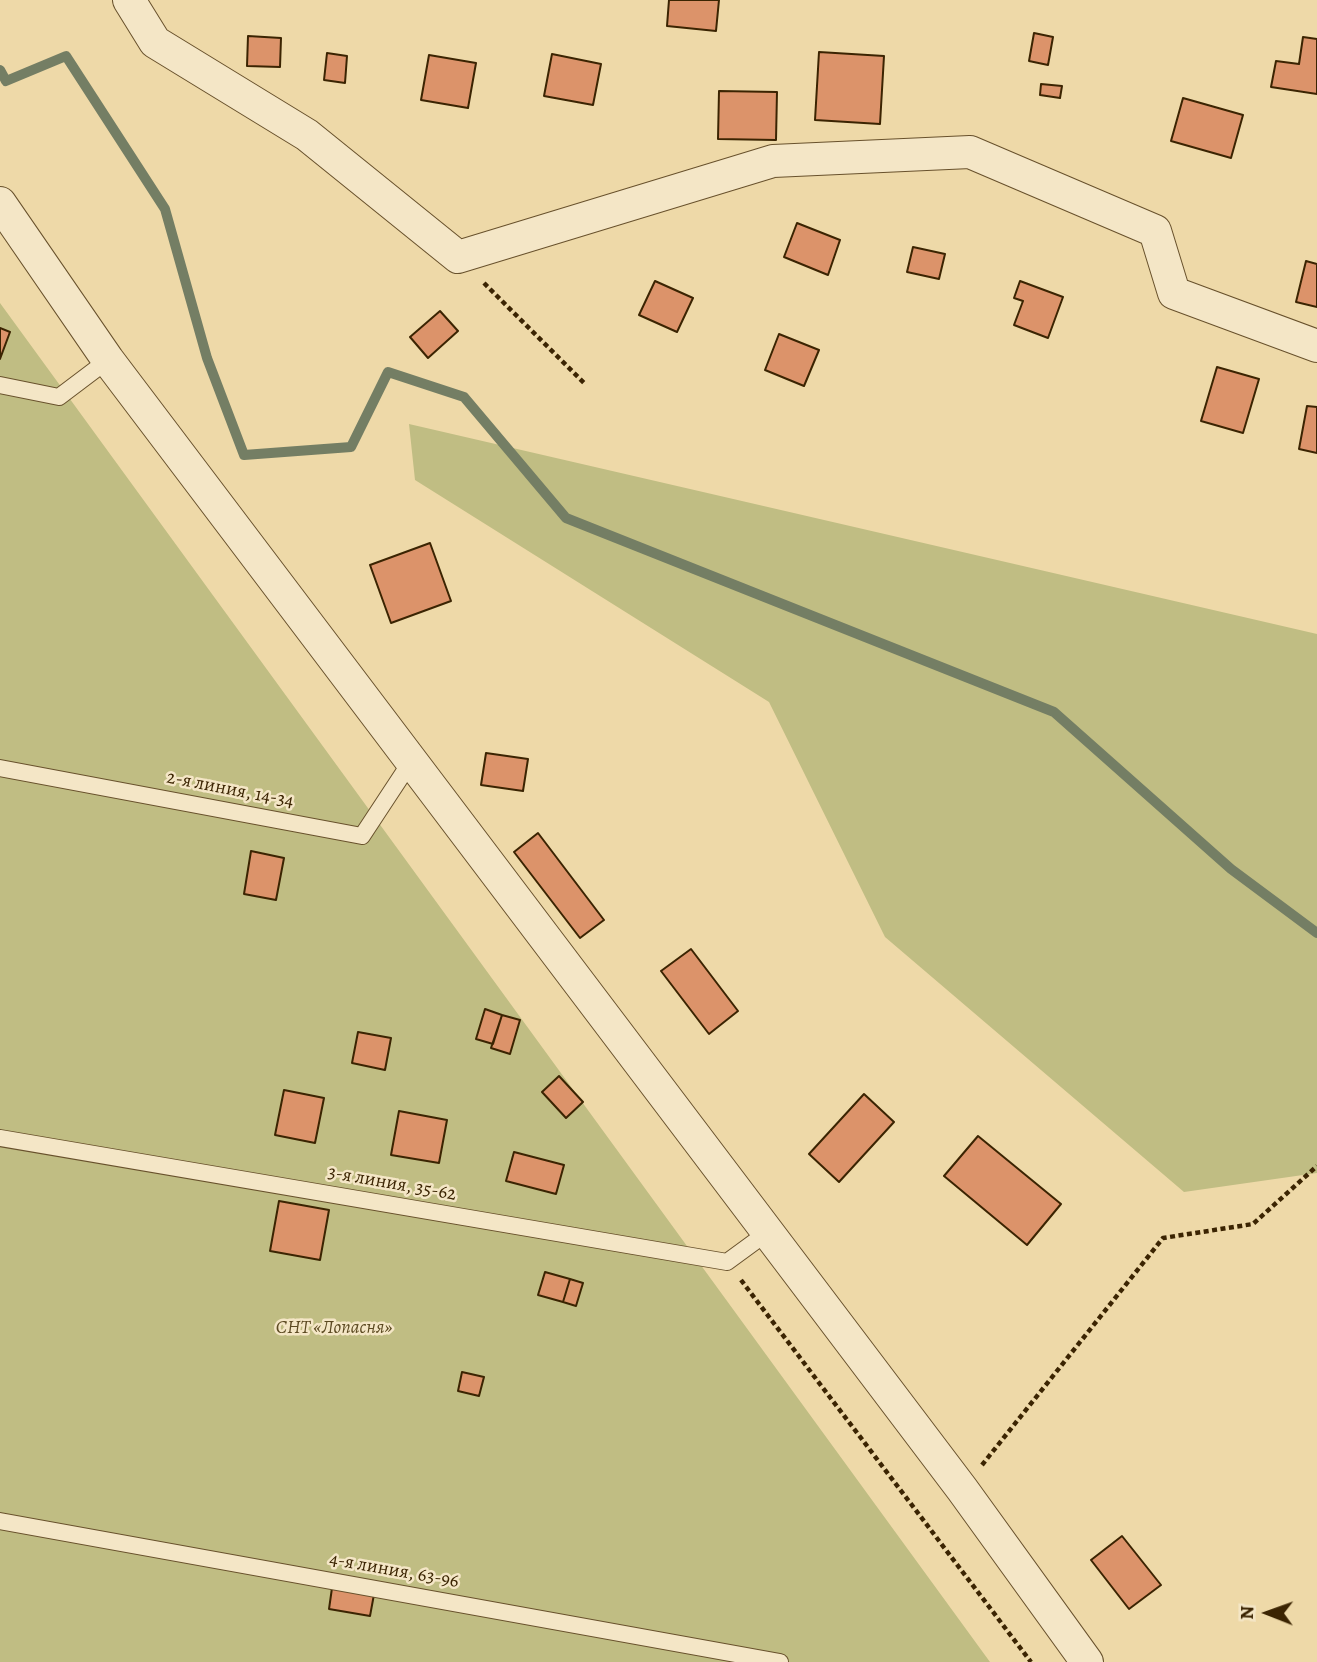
<!DOCTYPE html>
<meta charset="utf-8">
<style>
body{margin:0}
#map{position:relative;width:1317px;height:1662px;overflow:hidden;background:#eed9a8;font-family:Alegreya,serif}
canvas{display:block}
.north{position:absolute;left:1233px;top:1578px;width:70px;height:70px;-webkit-text-stroke:5px #f4e6c6;paint-order:stroke;rotate:271deg;font-size:19px;font-weight:700;line-height:28px;text-align:center;color:#3b2402}
.north::after{content:'';display:block;margin:auto;width:24px;height:32px;background:#3b2402;clip-path:polygon(50% 0,100% 100%,50% 72%,0 100%)}
</style>
<div id="map">
<canvas width="1317" height="1662"></canvas>
<div class="north">N</div>
</div>
<script>
const g = document.querySelector('canvas').getContext('2d');
g.lineJoin = 'round';
function fillPath(path, color) { g.fillStyle = color; g.fill(path, 'evenodd'); }
function trace(path, color, width, dash) { g.strokeStyle = color; g.lineWidth = width; g.lineCap = dash ? 'butt' : 'round'; g.setLineDash(dash || []); g.stroke(path); }
function write(font, color, halo, rows, align = 'center') {
  g.font = font + ' Alegreya,serif'; g.lineWidth = 5; g.setLineDash([]); g.textBaseline = 'middle'; g.strokeStyle = halo; g.fillStyle = color; for (const [text, x, y, turn = 0] of rows) {
    g.save(); g.translate(x, y); g.rotate((+turn || 0) * Math.PI / 180); g.textAlign = isNaN(turn) ? turn : align; if (halo) g.strokeText(text, 0, 0); g.fillText(text, 0, 0); g.restore();
  }
}
fillPath(new Path2D(`
 M0,303l990,1359h-990z
 M409,424l908,210v539l-133,19 -299,-255 -116,-235 -354,-222z`), '#c0bd83');
trace(new Path2D(`
 M0,70l6,11 60,-25 99,153 42,149 37,97 107,-8 37,-75 76,25 102,121 488,194 177,157 86,64`), '#747e64', 10);
const building = new Path2D(`
 M669,0h50l-3,31 -49,-5z
 M1034,33l19,4 -5,28 -19,-4z
 M248,36l33,2 -1,29 -33,-1z
 M1303,37l14,2v55l-46,-7 5,-26 23,3z
 M819,52l65,4 -4,68 -65,-4z
 M327,53l20,3 -2,27 -21,-3z
 M552,54l49,10 -8,41 -49,-9z
 M429,55l47,8 -8,45 -47,-8z
 M1041,84l21,2 -2,12 -20,-3z
 M719,91l58,1 -1,48 -58,-1z
 M1183,98l60,17 -12,43 -60,-17z
 M797,223l43,17 -12,35 -44,-18z
 M913,247l32,7 -6,25 -32,-7z
 M1306,261l11,3v43l-21,-5z
 M655,281l38,17 -16,34 -38,-17z
 M1020,281l43,16 -15,41 -34,-13 9,-24 -9,-3z
 M440,311l18,20 -30,27 -18,-21z
 M0,328l10,4 -10,27z
 M779,334l40,16 -15,36 -39,-16z
 M1217,367l42,12 -16,54 -42,-12z
 M1307,406l10,1v46l-18,-4z
 M430,543l21,58 -60,22 -21,-58z
 M486,753l42,6 -5,32 -42,-6z
 M538,833l66,87 -24,18 -66,-86z
 M251,851l33,7 -8,42 -32,-6z
 M691,949l47,62 -29,23 -48,-63z
 M485,1009l17,6 -9,29 -17,-5z
 M502,1015l18,5 -10,34 -19,-6z
 M358,1032l33,6 -6,32 -33,-7z
 M559,1076l24,26 -17,16 -24,-26z
 M284,1090l40,8 -9,45 -40,-8z
 M864,1094l30,28 -55,60 -30,-28z
 M399,1111l48,9 -8,43 -48,-8z
 M978,1136l83,68 -34,41 -83,-69z
 M514,1152l50,13 -8,29 -50,-13z
 M279,1201l50,9 -9,50 -50,-9z
 M545,1272l25,7 -7,23 -25,-7z
 M570,1279l13,4 -7,23 -13,-4z
 M462,1372l22,5 -5,19 -21,-5z
 M1122,1536l39,49 -32,24 -38,-49z
 M333,1581l42,8 -5,27 -41,-7z`);
fillPath(building, '#dc936a');
trace(building, '#3b2402', 2);
const service = new Path2D(`
 M0,385l59,12 49,-37
 M0,768l362,68 50,-76
 M0,1138l727,124 41,-30
 M0,1521l780,141`);
const minor = new Path2D(`
 M129,0l26,42 152,93 151,122 315,-96 197,-9 185,79 19,62 143,53
 M0,203l108,157 854,1129 125,173`);
trace(service, '#68512c', 18);
trace(minor, '#68512c', 34);
trace(new Path2D(`
 M484,283l101,101
 M741,1280l290,382
 M982,1465l181,-227 90,-14 64,-58`), '#3b2402', 4.5, [5, 3.5]);
trace(service, '#f4e6c6', 16);
trace(minor, '#f4e6c6', 32);
write('19px', '#3b2402', '#f4e6c6', [
 ["2-я линия, 14-34",230,790,11],
 ["3-я линия, 35-62",392,1184,10],
 ["4-я линия, 63-96",394,1571,10]
]);
write('italic 19px', '#5c4a22', '#f4e6c6', [
 ["СНТ «Лопасня»",334,1328]
]);
</script>
